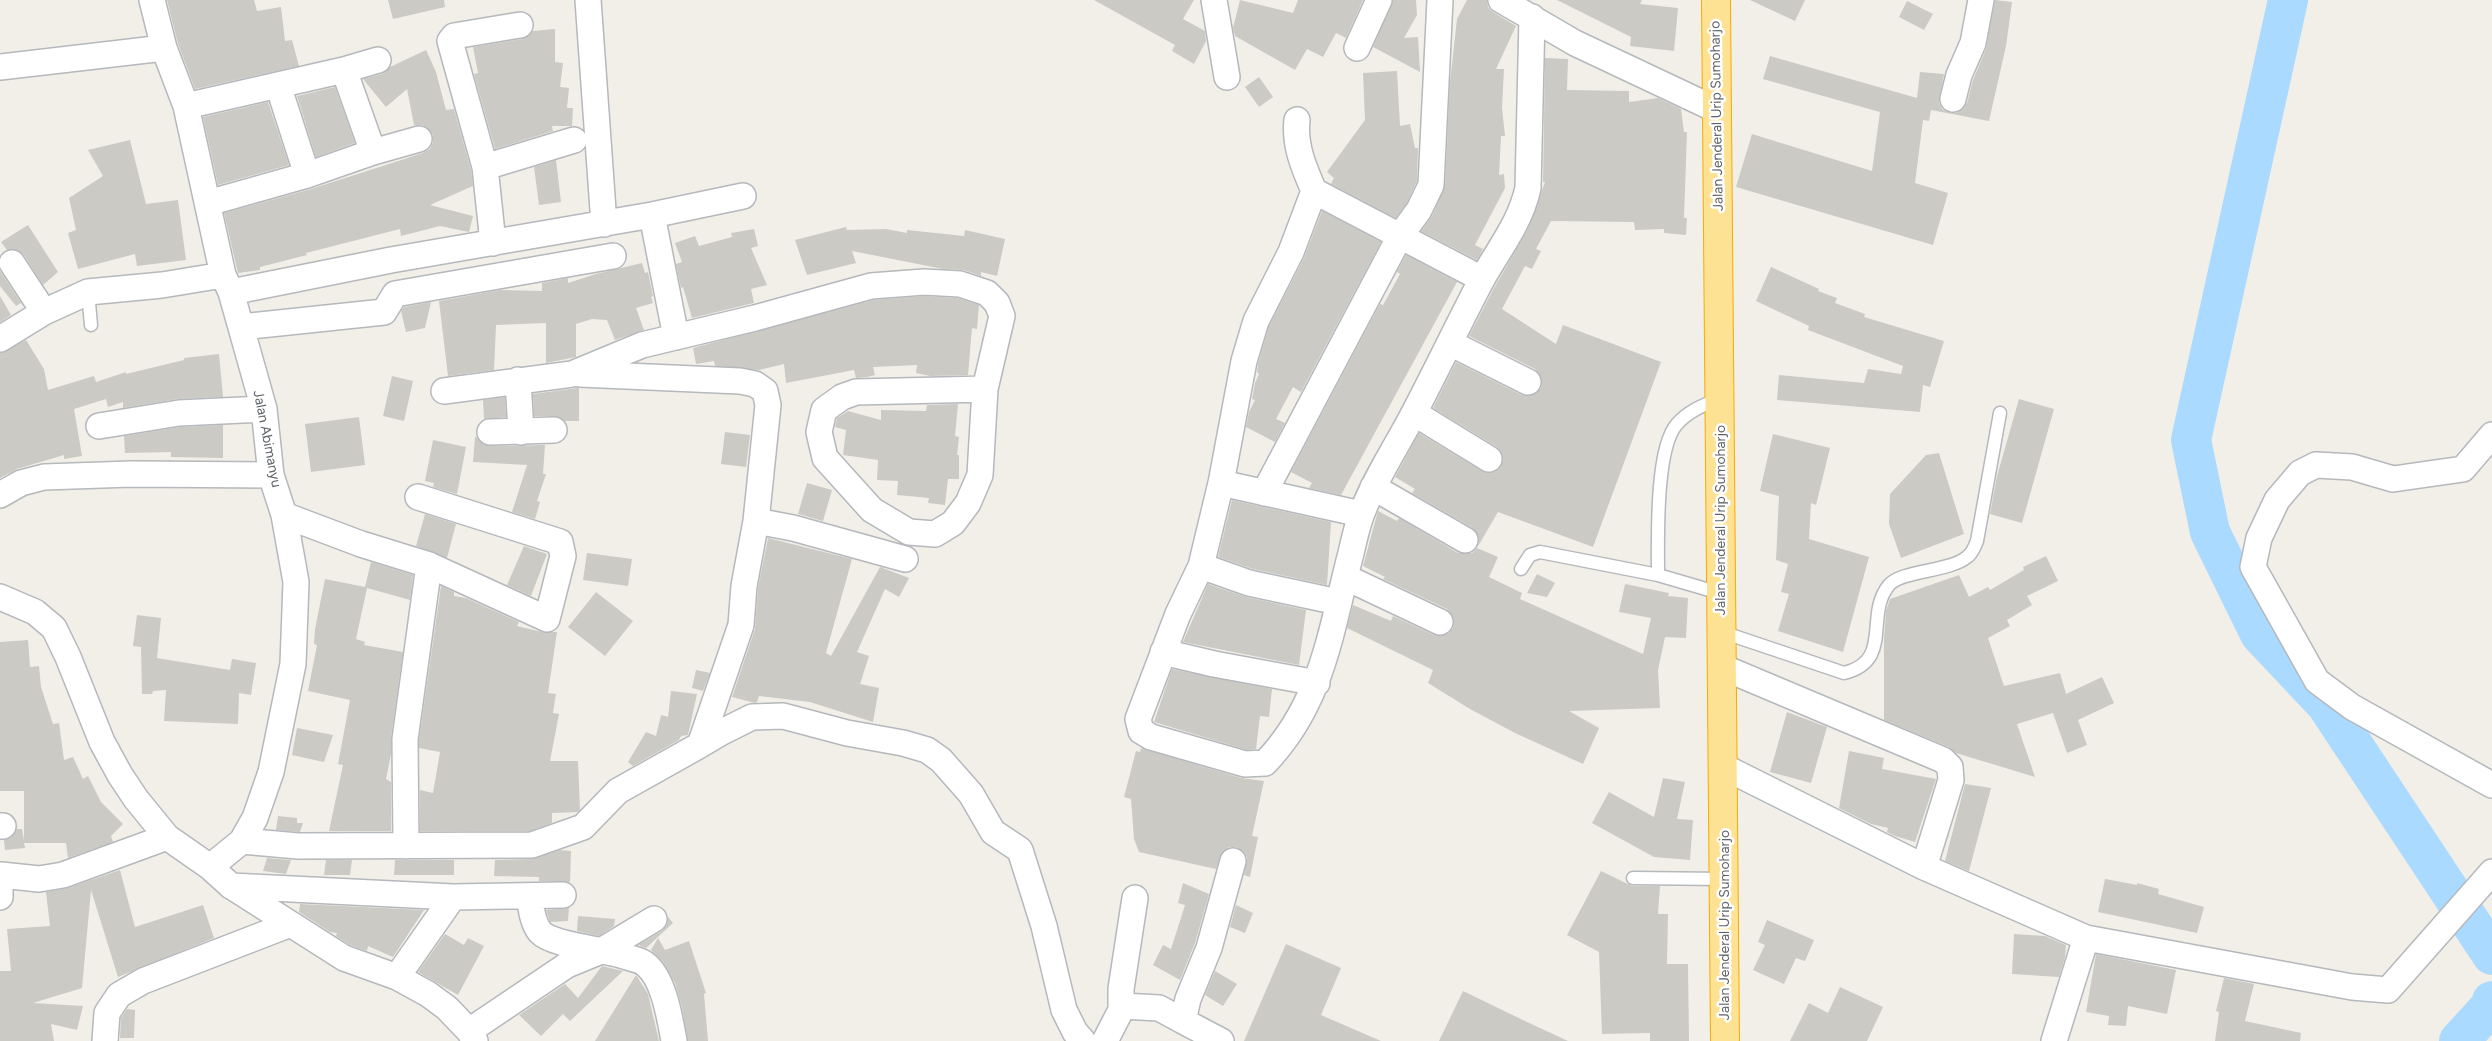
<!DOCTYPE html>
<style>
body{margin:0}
canvas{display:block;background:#f1efe8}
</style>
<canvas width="2492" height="1041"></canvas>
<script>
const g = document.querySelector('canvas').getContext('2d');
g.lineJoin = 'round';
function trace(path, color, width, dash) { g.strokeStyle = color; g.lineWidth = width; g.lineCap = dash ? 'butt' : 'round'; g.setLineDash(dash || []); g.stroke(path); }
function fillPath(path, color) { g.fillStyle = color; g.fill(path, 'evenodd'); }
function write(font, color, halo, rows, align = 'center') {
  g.font = font + ' Figtree,sans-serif'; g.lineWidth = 5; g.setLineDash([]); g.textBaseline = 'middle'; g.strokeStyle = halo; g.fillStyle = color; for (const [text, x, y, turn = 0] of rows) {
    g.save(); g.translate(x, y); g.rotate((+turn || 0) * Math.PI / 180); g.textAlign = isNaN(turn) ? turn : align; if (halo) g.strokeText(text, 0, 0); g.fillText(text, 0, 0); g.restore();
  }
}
trace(new Path2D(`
 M2491,1006h1`), '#aadaff', 7);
trace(new Path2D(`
 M2288,0l-97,440 19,92 50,102 66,70 166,251
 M2459,1041l32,-35 1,-5`), '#aadaff', 40);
fillPath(new Path2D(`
 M167,0h87l3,11 24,-4 4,34 7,-1 7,26 -104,23 -17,-45z
 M388,0h56l1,7 -52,12z
 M1094,0h100l-11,19 22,12 1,10 -12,23 -22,-13 3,-6z
 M1240,0l53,13 5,-13h65l-17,38 -10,-5 -13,24 -16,-8 -12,21 -60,-34 -2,-8z
 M1393,0h23l1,15 -13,23 14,-1 2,35 -47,-25z
 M1467,0h20l1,7 5,5 23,14 -20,43h8l-2,39 3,28h-4l-2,39 5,-1 1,14 -30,57 8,4 -6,11 -56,-29 11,-15 13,-30 5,-104 7,-63z
 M1557,0h85l-2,4 38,4 -4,43 -44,-5 1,-9z
 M1750,0h55l-10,21z
 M1995,0l17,2 -6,44 -17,75 -58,-11 -2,11 -6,-1 -8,63 33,10 -15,52 -197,-58 16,-53 120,37 8,-59 -117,-33 7,-23 147,42 3,-26 24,2 -5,29 4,7 13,3 7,-4 4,-6 6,-23 13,-31z
 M1907,1l26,13 -9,16 -25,-13z
 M555,29v33l8,1 -3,24 9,1 -2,20h6l-1,18h-20l1,5 -58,18 -21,-75 4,-1 -5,-26 49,-8 11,-8z
 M426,50l10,22 10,38 8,-1 17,61 2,16 -43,19 43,11 -4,16 -29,-6 -39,10 -1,-7 -94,24 1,2 -47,12v3l-22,3 -14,-60 87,-24 112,-36 7,-4 3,-7v-7l-10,-10h-9l-7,-36 -21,18 -23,-28 19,-5 8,-7z
 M1545,58l23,1 -1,31 62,1v11l29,-4 23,11 3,23h3l-3,86h3l-1,17 -22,-2v-4l-29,1 -1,-8 -83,-1 -15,28 5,2 -9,18 -7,-3 -23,43 54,35 7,-19 98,37 -68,185 -95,-35 -21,36 21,9 -9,20 33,16 -2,6 123,55 8,-36 -32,-6 6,-28 44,9 -1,3 20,2 -2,40 -21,-1 -7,33 2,38 -91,3 30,17 -16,36 -68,-31 -45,-24 -42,-26 5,-13 -86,-42 6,-23 38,16 2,-5 41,19 14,-1 5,-6 1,-8 -7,-11 -64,-30 2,-2 -22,-11 15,-55 19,10 2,-3 59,35h14l6,-6 1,-7 -6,-12 -61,-35 3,-4 -20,-12 24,-44 63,38 13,1 6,-6 2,-7 -6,-12 -64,-39 23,-46 66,33 13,-1 6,-6 1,-7 -7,-12 -66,-33 25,-48 33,-57 18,-49h-2z
 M1397,71l3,55 10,-2 5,24h3l-1,33 -10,22 -11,15 -65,-34 3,-6 -7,-6 38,-52 -2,-47z
 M1259,77l14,20 -14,10 -14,-20z
 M335,87l20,56 -39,14 -19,-61z
 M268,102l21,63 -71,20 -15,-68z
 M130,140l16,64 32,-4 8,60 -49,6 -2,-12 -57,15 -10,-36 8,-3 -7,-32 34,-22 -15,-26z
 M556,160l5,42 -22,3 -5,-38z
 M1322,211l59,31 -80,150 -8,-5 -17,32 9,4 -10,19 -29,-15 3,-15 6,-12 -3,-1 3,-16 4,-9 -2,-2 1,-8 11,-38 35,-68z
 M28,225l30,47 -15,13 -19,-30 -6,-5h-11l-6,-8z
 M846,227l1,3 39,-1 21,4v-3l57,6 1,-6 40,9 -8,37 -16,-4v4l-17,-6 -21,-1 -91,-18 4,12 -49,12 -12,-35z
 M754,229l4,17 -7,2 16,37 -16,4 3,14 -62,15 -9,-31 -2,1 -5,-24 6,-2 -7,-19 20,-7 4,10 33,-9 -1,-4z
 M1406,255l51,27 -116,213 -32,-7 3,-5 -21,-11 89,-168 3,1 17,-31 -3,-2z
 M642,263l3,10 3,-1 5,24 -2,1 2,6 -17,5 8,22 -29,10 -8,-20 -15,-1 -16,5v33l-30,6v-40l-50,2 -2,45 -46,6 -9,-75 61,-11 42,1v-8l26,-5v5l28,-9z
 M1771,267l48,22 -1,2 19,7 -2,5 30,11 -1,3 80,24 -14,46 -7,-2 -3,27 -143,-12 2,-25 85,8 4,-14 33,5 2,-8 -95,-36 1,-4 -53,-25z
 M0,271l21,32 -5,3 -16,-20z
 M0,296l11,19 -11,7z
 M924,296l33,2 22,7 -2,24 -5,-1 -4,47 -38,1 -14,-3 1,-8 -44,2 2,8 -8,2 -11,1 -2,-8 -68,13 -2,-19 -25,6 -44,-4 -1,-5 -18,3 -3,-16 180,-48z
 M431,302l-6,26 -19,4 -5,-21 3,-4z
 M26,340l18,29 4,21 46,-14 2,6 30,-10v2l58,-14v-2l35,-4 4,43 -46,2 -54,9v-6l-15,5 -2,-8 -32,10 8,47 -18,3v-4l-47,14 -17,9v-125z
 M392,376l21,5 -9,40 -21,-5z
 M577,388h2v33h-14l-11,-5h-20l-1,-22z
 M505,397l1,20 -22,2 -1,-19z
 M2019,399l35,10 -32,114 -32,-9 7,-38z
 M958,404l-3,32 4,1 -2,18h2v24h-11l-3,26 -17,-2 1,-5 -32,-3 1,-14 -21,-1 1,-20 -35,-5 3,-25 -11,-3 2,-9 11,-7 33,9v-10l45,1 1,-6z
 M359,417l6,48 -54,7 -6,-48z
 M223,425v33l-52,-1v-5l-46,1 -1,-17 56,-9z
 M725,432l25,3 -4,32 -25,-3z
 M1773,434l57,14 -14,57 -5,-2 -2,36 60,18 -26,95 -65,-21 11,-37 -8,-2 7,-28 -12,-4 3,-64 -19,-5z
 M475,436l8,8 7,2 55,-1 -2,29h3l-9,27 3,1 -5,17 -23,-7 15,-47 -54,-3z
 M433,440l33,7 -9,47 -24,-7 1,-4 -9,-2z
 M1939,453l25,81 -63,24 -12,-34 1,-30 36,-39z
 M807,483l25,7 -9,31 -25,-7z
 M1232,500l99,22 -4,63 -74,-16 -35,-12z
 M425,514l31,10 -9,34 -31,-12z
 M768,538l84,21 -26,94 5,3 49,-89 29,11 -10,19 -14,-8 -28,63 12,4 -9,28 19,4 -6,34 -63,-20 -51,-6 -2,6 -2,1 -23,-6 23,-68 3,-41z
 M524,546l23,8 -16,42 -24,-11z
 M587,553l45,6 -4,27 -45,-6z
 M2046,556l12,25 -31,15 5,9 -25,15 3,6 -22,12 16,48 56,-13 6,21 36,-17 12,26 -36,17 9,25 -20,8 -14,-40 -36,11 18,53 -79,-24 -7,-6 -65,-27v-81l2,-28 4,-12 69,-24 10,22 19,-10 2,3 34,-20 -1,-3z
 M371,562l42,13 -3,25 -43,-12 -11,51 9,3 -1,3 39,7 -12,85v17l-5,25 5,3v49h-62l14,-66 -5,-1 12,-64 -42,-9 9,-46 -3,-1 1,-15 10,-50 40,8z
 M1537,574l18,9 -8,14 -20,-4z
 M1208,584l38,13 60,13 -7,55 -116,-23z
 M441,586l13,6v4l12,2 53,24 -2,4 25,6h15l-9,61 8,1 -3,19 6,1 -9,47h28l2,49 -2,2 -26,1v10l-22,8h-110v-41l13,3 7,-41 -21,-4v-8z
 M596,592l37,29 -28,35 -37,-29z
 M137,615l24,3 -4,40 73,12 2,-11 24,4 -5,32 -12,-2 -1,31 -74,-3 2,-31 -13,1 -1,3h-10l-1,-47 -8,-1z
 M28,640l2,27 9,-1 2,21 12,37 6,-1 5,37 9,-3 10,22 5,-3 13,26 22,22 -12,12 2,6 -45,16 -2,-15h-42l1,5 -20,2 -1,-10 7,-2 6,-9h5l2,12v-50h-24v-149z
 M1172,669l100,20 -3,28 -9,-1 -4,33 -9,1 -93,-28z
 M696,670l14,3 -7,18 -11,-3z
 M671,691l26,3 -9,41 -7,1 -2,4 -46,26 -5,-4 18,-30 10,4 5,-21 7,2z
 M1787,712l40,15 -16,56 -41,-11z
 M297,728l36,7 -9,27 -32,-7z
 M1141,748l100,30 23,3 -12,55 6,1 -8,40 -6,-2 3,-18 -4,-6 -7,-4h-7l-6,4 -7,18 -77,-17 -5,-13 -3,-40 -7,-2 12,-46 4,1z
 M1849,751l35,7 -2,11 54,10 -21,63 -20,-6 -8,-4 1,-4 -17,-4 -32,-16z
 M1663,778l22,4 -8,37 16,1 -3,40 -36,-3 -62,-34 17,-31 45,25z
 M1965,784l26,4 -22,83 -24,-10z
 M278,816l19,2v5h6l-3,9 -24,-2z
 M560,850l11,1 -1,31 -31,-1v-4l-45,-1 1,-16 37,-1z
 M267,858l24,2 -5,14 -23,-3z
 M326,860h26l-2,15h-26z
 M395,860h59v15h-60z
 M120,870l15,57 68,-22 11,33 -96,39 -27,-87 -9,98 -49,15 50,3 -6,24 -26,-6 3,17h-54v-70h11l-4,-42 43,-3 -4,-34 22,-4z
 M1601,871l31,15h28l-2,28h10l-1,50h21l1,77h-39v-8l-48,1 -3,-82 -32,-17z
 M2105,879l32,6v-2l22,6 -1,5 46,13 -7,26 -99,-21z
 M1183,883l26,11 -14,49 -15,37 -27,-15 10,-20 8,4 14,-44 -7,-2z
 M300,904l124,6 -31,47 -25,-11 -1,5 -17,-6 -14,-9 1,-3 -7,-1 -31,-20z
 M1236,905l17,8 -8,20 -15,-6z
 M569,908l-1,13 -18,1 -4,-12z
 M578,916l37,3 -1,7 -15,10 -22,-5z
 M668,917l5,6 -27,25 -8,-3 24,-14 5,-6z
 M1767,920l47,20 -9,21 -9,-3 -12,26 -31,-14 12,-25 -7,-3z
 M445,934l19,11 4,-7 16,8 -26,49 -40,-23z
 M2014,934l31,2 21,9 -1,12 -6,20 -47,-3z
 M658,938l7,12 24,-9 17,52 -2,1 4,47h-20l-6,-34 -7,-24 -12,-21 -12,-12z
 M1286,944l55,24 -20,47 60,26h-137z
 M2096,954l80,16 -9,44 -39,-8 -2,20 -18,-1 1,-9 -23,-4z
 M602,966l21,5 -53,50 -7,-7 -22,22 -22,-21 46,-31 13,14z
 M1215,971l22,13 -14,22 -18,-11z
 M636,975l12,19 11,47h-64z
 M2224,978l30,6 -9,37 56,12 -1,8h-85l4,-29 -3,-1z
 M1840,987l43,20 -16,34h-77l19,-38 19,10z
 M1463,991l62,30 43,20h-129z
 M127,1009l8,1 -1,28h-14l1,-20z`), '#cccac5');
const lane = new Path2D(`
 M88,292l3,33
 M1720,398c-16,7 -32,13 -43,26 -22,24 -19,118 -19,151l65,19
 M1521,569l9,-14 10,-3 118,23
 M1722,632l122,41c50,-12 20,-58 45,-88 13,-15 60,-13 78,-28 5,-3 8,-11 10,-16l23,-128
 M1633,878l91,1`);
const street = new Path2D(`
 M152,0l12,48 22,58 37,169 8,17 33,117 7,66 13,40 12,67 -3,82 -22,108 -16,46 -13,23 -32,26
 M588,0l16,224
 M1214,0l13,77
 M1501,0l74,43 142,67
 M1357,48l22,-48
 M0,67l164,-19
 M344,70l29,82
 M278,85l29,90 66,-23 46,-13
 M1953,99l6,-24 14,-32 8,-43
 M186,106l158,-36 34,-10
 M1297,120c-3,25 7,48 17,71l-23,61 -35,69 -12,40 -23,122 -20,83 -23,48 -40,105 3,12 10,6 94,27 20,-1c58,-60 66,-134 86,-210 3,-13 6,-27 11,-40 13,-35 35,-67 52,-100 23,-44 44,-88 67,-132 17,-31 39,-57 47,-93l4,-171
 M485,167l89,-27
 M1314,191l168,88
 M208,203l99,-28
 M652,215l24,122
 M493,243l-8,-76 -35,-126 4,-5 66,-11
 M12,263l32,49
 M231,292l160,-32 261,-45 91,-19
 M241,327l143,-15 11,-18 218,-38
 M0,339l44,-27 44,-20 74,-7 61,-10
 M1450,343l78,39
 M580,374l160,7 15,3 10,7 3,14 -12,116 37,7 112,31
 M518,380l3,52
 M444,391l128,-17 70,-29 113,-27 116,-32 53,-4 36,2 27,9 10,10 5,13 -17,73 -5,86 -12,28 -15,20 -18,11 -26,-2 -37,-22 -47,-52 -6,-26 5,-22 18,-13 14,-5 129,-3
 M1414,413l75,46
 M99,426l80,-13 85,-4
 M490,432l64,-2
 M2492,435l-29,34 -70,10 -41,-12 -36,-2 -16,8 -23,27 -18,38 -6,29 64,114 35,26 140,78
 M1221,483l140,31
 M1373,487l92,53
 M1264,493l136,-257 19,-26 12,-25 9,-185
 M0,495l21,-12 23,-6 87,-3 140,1
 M284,515l77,29 68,21 118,54 16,-63 -3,-14 -142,-45
 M1201,566l48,17 89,19
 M1345,577l95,45
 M0,597l35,15 19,16 14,29 34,85 18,33 16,24 31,38 43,30 21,19 113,72 53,19 31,17 19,14 22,23 6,10
 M1163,652l51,12 103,19
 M1722,667l221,93 7,7 1,13 -27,87
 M700,745l22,-13 30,-15 31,-1 64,17 56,10 24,7 14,10 30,34 22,38 27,18 24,76 20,84 11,22 8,9
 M1724,767l200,100 162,71
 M0,826h3
 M242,841l56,5 234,-1 51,-18 35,-36 82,-46 41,-120 3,-39 12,-65
 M406,846l-1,-107 24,-174
 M0,875v22
 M1,875l38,4 24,-4 104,-38
 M231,886l222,11 110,-2
 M529,896c2,11 3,26 11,36 13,14 67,17 87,25 5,2 14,3 18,7 19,14 25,55 29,77
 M397,977l56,-80
 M1122,1006l37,2 24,13
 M469,1031l98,-66 34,-14 53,-32
 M105,1041l2,-28 12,-18 24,-14 145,-56
 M1105,1041l16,-31v-21l14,-91
 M1221,1041l-38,-20 5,-22 21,-51 24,-87
 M2054,1041l32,-103 266,49 36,3 104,-118`);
const highway = new Path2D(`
 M1716,0l9,1041`);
trace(lane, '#b5b8bc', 15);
trace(street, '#b5b8bc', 28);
trace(highway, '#f9ab00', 30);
trace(lane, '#fff', 12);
trace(street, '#fff', 25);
trace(highway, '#fde293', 28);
write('14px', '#5f6368', '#fff', [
 ["Jalan Jenderal Urip Sumoharjo",1717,116,-91],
 ["Jalan Abimanyu",267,439,79],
 ["Jalan Jenderal Urip Sumoharjo",1721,520,-90],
 ["Jalan Jenderal Urip Sumoharjo",1725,925,-90]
]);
</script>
